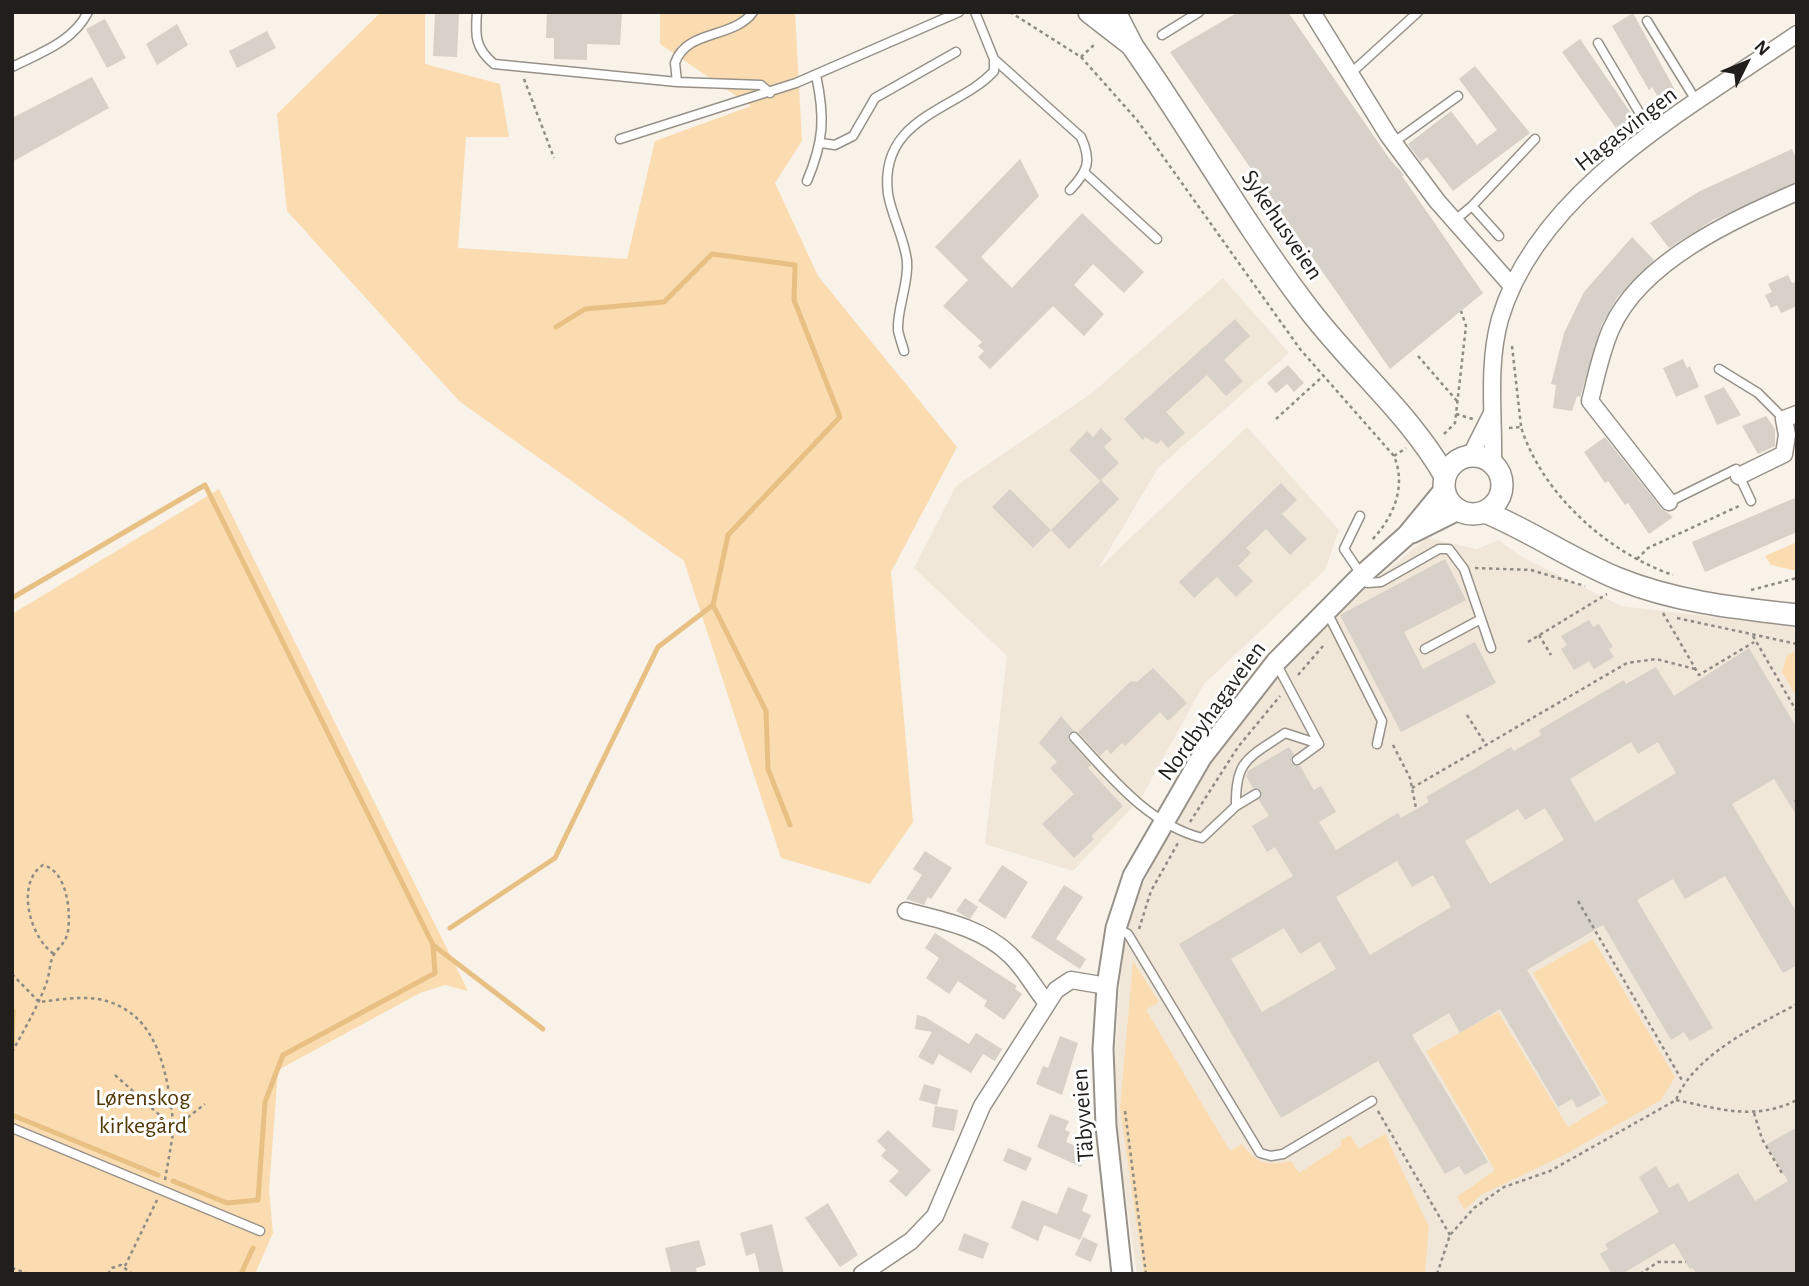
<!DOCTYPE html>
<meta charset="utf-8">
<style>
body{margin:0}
#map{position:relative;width:1809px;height:1286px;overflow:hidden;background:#f8f2e9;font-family:"Alegreya Sans",sans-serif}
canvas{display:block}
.frame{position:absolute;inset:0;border:14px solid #211f1c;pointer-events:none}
.north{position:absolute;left:1711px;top:28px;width:70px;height:70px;-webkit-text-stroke:5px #fff;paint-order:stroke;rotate:47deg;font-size:19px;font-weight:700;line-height:28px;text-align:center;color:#211f1c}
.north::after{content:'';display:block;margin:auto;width:24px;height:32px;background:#211f1c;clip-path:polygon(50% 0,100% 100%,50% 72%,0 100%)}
</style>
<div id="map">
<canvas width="1809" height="1286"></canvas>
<div class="frame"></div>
<div class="north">N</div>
</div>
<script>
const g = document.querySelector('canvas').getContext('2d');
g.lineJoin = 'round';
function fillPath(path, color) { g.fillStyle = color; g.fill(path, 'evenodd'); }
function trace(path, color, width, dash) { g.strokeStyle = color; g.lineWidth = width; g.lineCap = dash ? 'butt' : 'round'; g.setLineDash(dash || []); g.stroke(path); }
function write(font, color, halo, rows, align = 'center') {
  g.font = font + ' "Alegreya Sans",sans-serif'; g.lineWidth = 6; g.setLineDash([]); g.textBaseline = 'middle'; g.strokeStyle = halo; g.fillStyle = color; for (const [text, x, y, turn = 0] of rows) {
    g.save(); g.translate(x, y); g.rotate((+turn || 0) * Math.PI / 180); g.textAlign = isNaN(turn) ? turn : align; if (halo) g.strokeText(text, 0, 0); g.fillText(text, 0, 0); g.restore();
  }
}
fillPath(new Path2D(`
 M1223,278l66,75 -131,115 -60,101 149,-142 92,103 -14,40 -121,114 -63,114 -68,73 -88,-27 22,-188 -93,-88 42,-82 136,-93z
 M1427,538l50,11 21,-9 24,17 99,49 176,21v647h-660l-25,-172 12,-180 81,-161 131,-150z`), '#f1e7d8');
fillPath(new Path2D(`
 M381,12l44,2v50l75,20 9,53h-43l-8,111 169,11 28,-118 96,-35 -91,-62v-32h135l7,129 -27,42 43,93 139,171 -66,125 22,250 -43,62 -89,-26 -97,-297 -225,-160 -172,-190 -10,-97z
 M219,489l249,502 -23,-6 -25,8 -142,77 -9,120 4,43 -18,41h-243v-660z
 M1797,542v29l-26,-6 -6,-9z
 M1797,650v47l-15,-25 5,-16z
 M1593,939l82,138 -14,23 -97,55 -83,40 -17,15 -7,-13 38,-27 -69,-119 72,-39 70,115 40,-24 -75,-130z
 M1133,961l26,41 -13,8 84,141 12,-7c15,20 25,22 49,17l8,12 42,-27v-6l9,-5 9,14 26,-15 44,93 -4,47h-281l-24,-166z`), '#fadcb0');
trace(new Path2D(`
 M12,598l193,-113 228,460 2,28 -152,82 -18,47 -7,98 -31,3 -54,-22
 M713,605l53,106 2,58 22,56
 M450,928l105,-70 103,-211 55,-42 15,-70 112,-118 -46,-117 1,-35 -83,-11 -48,48 -79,7 -29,18
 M433,945l110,84
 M12,1046l1,-35
 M12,1115l146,60
 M241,1274l12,-26`), '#e8c084', 5);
fillPath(new Path2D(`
 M435,12h24l-2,45 -24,-1z
 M547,12h75l-2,33 -33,-1v16l-33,-1v-21h-8z
 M1238,12h50l101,146 15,17 -2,1 81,117 -93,76 -220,-317z
 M1633,13l42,77 -15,10 -8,-13 -3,3 -37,-64z
 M105,19l21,39 -19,10 -21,-39z
 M177,24l11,21 -31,20 -11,-21z
 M267,31l9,17 -39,20 -8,-17z
 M1580,39l55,80 -17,12 -56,-79z
 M1475,66l55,67 -77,58 -26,-34 -6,5 -13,-18 43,-33 26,34 20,-15 -38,-51z
 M92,77l17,31 -97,54v-44z
 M1792,149l5,12v21l-84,38 -44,28 -19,-25 48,-31z
 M1020,159l19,37 -58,61 31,31 70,-75 62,59 -20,21 -31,-29 -19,21 30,29 -20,22 -31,-30 -63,63 -12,-12 6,-6 -6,-5 4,-4 -39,-36 25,-26 -33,-33z
 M1632,237l22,23 -37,38 -15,26 -22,73 -3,-1 -5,15 -19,-3 3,-23 -5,-1 13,-51 20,-41z
 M1788,275l4,8 5,-2v25l-16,7 -4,-8 -6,3 -6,-13 7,-3 -4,-8z
 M1235,319l15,17 -26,24 19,21 -17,15 -19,-21 -41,37 19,21 -17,15 -7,-8 -4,4 -12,-7 -2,3 -19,-21z
 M1683,359l4,9 3,-2 9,21 -23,10 -13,-29z
 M1288,365l16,18 -10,9 -7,-8 -11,9 -9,-10z
 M1724,387l17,28 -24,10 -13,-29z
 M1766,416l9,13v17l-17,8 -16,-28z
 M1101,428l11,11 -8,8 15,16 -18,17 18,19 -50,50 -18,-19 -18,18 -41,-41 18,-18 41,41 49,-49 -31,-31 18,-19 6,6z
 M1605,437l56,71 12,9 -24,17 -21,-31 -3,2 -17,-24 -3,2 -21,-31z
 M1281,483l16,17 -15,14 25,25 -17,16 -24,-26 -20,19 5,5 -13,13 15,15 -17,16 -19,-20 -23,21 -15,-16z
 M1797,497v35l-92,40 -13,-30z
 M1445,559l21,41 -62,32 19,37 52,-27 21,41 -95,49 -61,-117z
 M1589,620l4,7 6,-3 14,23 -4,2 5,8 -20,12 -5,-8 -15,9 -13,-21 6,-4 -6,-9z
 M1749,648l48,80v88l-23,-37 -42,25 65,109v52l-14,8 -58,-97 -40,23 -12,-20 -36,21 76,128 -23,13 -6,-9 -13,8 -68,-115 -76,45 74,125 -24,13 -5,-9 -14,8 -58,-98 -40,24 -11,-20 -37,22 76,127 -23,13 -6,-9 -14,8 -67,-113 -97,57 -102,-174 114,-68 -18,-29 -8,5 -15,-26 17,-10 -10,-16 3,-9 -9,-3 -7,-12 2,-5 41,-24 5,7 -3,9 9,3 14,24 7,-4 15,26 -17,10 17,28 62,-37 3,5 28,-16 -3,-5 85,-50 3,4 27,-16 -2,-5 85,-50 2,4 30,-17 18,29zM1631,742l7,12 20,-12 18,31 -81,49 -25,-43zM1545,808l19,32 -74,44 -25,-43 53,-32 7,11zM1397,861l15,26 21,-12 18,32 -81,48 -34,-58zM1284,928l16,26 20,-12 16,27 -74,43 -31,-53z
 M1153,668l34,35 -19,18 -8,-9 -35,34 -3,-3 -11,11 -4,-5 -7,7 -22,-24 53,-51 6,1z
 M1061,716l13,15 -5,2 -1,6 23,26 -3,3 35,38 -32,30 3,3 -20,19 -32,-34 32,-30 -24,-26 7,-6 -18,-19z
 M925,851l27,17 -21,31 -3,-2 -4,8 -18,-6 16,-24 -9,-6z
 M1002,865l26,17 -23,37 -27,-18z
 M1064,885l19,12 -27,42 30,20 -6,10 -49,-32z
 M965,898l13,9 -8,12 -14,-8z
 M935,933l82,53 -2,3 7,5 -18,26 -20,-14 3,-5 -29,-20 -9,13 -23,-16 13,-20 -14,-10z
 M917,1015l8,2 44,27 7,-11 26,16 -7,12 -12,-7 -12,19 -32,-19 -6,11 -15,-8 14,-25 -17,-3z
 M1060,1036l18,7 -16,52 -26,-11 7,-18 5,2z
 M924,1084l17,5 -4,16 -18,-5z
 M935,1106l23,4 -4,21 -22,-4z
 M1050,1114l19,7 -4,9 5,2 -4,10 21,8 -6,17 -44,-20z
 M1797,1127v147h-101l-3,-6 -3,1 -16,-26 -52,31h-10l-12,-20 8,-5 -3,-5 54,-32 -20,-35 17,-11 13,22 9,-5 11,19 49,-29 17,28 33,-20 -22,-36z
 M888,1130l43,40 -25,27 -17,-16 10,-10 -18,-15 5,-6 -9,-9z
 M1008,1148l24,10 -6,13 -23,-10z
 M1068,1187l20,8 -6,16 9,4 -11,25 -36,-15 -6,16 -27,-13 11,-28 35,14z
 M828,1203l30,52 -18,12 -35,-49z
 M772,1224l12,50h-24l-5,-21 -9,3 -6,-23z
 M964,1233l25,10 -6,16 -25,-9z
 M1083,1237l15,7 -7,18 -16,-7z
 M699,1240l7,25 -10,3 1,6 -26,-2 -6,-24z`), '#d7d1c9');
const service = new Path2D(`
 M477,12c-2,24 -2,36 17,52l183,18 84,3 9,8
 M975,12l19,47 87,78c11,24 7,34 -11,53
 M1647,21l50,81
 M1162,35l37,-23
 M1598,43l54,91
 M12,67c28,-14 61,-25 76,-55
 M1350,74l68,-62
 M677,82l-2,-19c11,-34 59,-24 78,-51
 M620,139l176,-56 163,-71
 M1394,142l64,-46
 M821,143l14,2 18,-9 22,-38 81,-46
 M1085,173l72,66
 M807,181c17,-40 18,-64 9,-106
 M1472,206l27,30
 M1454,221l18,-15 63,-67
 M904,351c-2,-7 -5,-15 -6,-21 -1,-23 11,-46 9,-69 -3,-24 -15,-44 -19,-67 -10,-78 71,-84 106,-123v-12
 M1719,369l39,24 26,26
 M1669,502l67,-33 15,32
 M1360,516l-16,33 23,34 14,-1 58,-33h10l15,20 27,79
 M1327,612l55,109 -5,23
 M1425,649l56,-30
 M1277,665l42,79 -22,16
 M1074,737c37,40 74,87 128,101l34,-32 20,-12
 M1236,806c-1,-47 13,-48 49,-73l34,11
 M1116,928l12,6 132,219 11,3 12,-2 89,-53
 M12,1128l248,103`);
const minor = new Path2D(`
 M1312,12l76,123 49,66 75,85
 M1471,455l20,-40
 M1493,462c1,-46 -6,-97 7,-143 38,-130 192,-213 297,-285
 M1739,476l45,-22 3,-19 -3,-16 13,-5
 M1669,502l-79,-101c6,-24 11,-49 21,-72 30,-68 122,-109 186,-137
 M906,911c36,9 77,17 104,44 14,13 24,32 36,47
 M862,1274l49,-33 24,-25 47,-110 74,-116 15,-10 36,6`);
const tertiary = new Path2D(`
 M1412,533l46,-23
 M1122,1274l-16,-148 -3,-77 4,-63 9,-58 17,-52 68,-118 75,-96 85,-86 46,-41 37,-45`);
const secondary = new Path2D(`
 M1089,12l40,31
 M1115,12l18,35c59,84 109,174 171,256 44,60 104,108 141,173
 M1444 485a29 29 0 1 1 58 0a29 29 0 1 1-58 0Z
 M1485,512c46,19 87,48 134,67 57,23 117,29 178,36`);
trace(service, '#97918a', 11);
trace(minor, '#97918a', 19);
trace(tertiary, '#97918a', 23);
trace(secondary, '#97918a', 24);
trace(new Path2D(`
 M1010,12l71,45 15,-14
 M1081,57l56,63 163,229 94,107c13,31 -1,62 -23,85
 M524,79l30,79
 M1512,346l9,80
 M1418,356l39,45
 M1456,414l17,5
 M1276,419l46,-42
 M1509,428l12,-1c21,67 87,126 152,148
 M1444,434l11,-11 11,-97 -5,-15
 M1394,456l12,-8
 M1637,559l11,-11 93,-43
 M1475,568l56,2 54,16
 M1751,590l46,-12
 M1663,613l36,62 55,-33
 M1677,618l120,26
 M1539,635l12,20
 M1753,636l44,76
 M1528,642l79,-48
 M1298,675l25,-29
 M1467,715l19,30
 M1393,745l17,33 6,30
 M1412,788l215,-125 29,-4 39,10
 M1795,800l2,2
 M1190,822l48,-75 42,-51
 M1578,901l105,181
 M1139,929l12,-38 27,-48
 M12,974l27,28c19,-2 40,-6 59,-3 63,12 69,77 76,129
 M12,1052c12,-22 25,-44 34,-68 4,-8 3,-24 9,-31 5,-7 11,-11 13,-22 3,-20 -1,-60 -25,-66 -28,18 -13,73 11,89
 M115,1075l59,53
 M1676,1100c44,9 79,21 121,0
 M1125,1111l21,163
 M1378,1111l72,124
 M1754,1113l8,26 21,36
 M165,1180l9,-52 31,-24
 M125,1266l32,-66
 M12,1268l17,6
 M108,1274l4,-6 9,-3 11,9
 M1437,1274l13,-39 24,-27 30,-21 46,-16 126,-71c18,-45 80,-74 121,-96
 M1640,1274l18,-12h28`), '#8f8b85', 2.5, [3.5, 3.5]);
trace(service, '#fff', 8);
trace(minor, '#fff', 16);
trace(tertiary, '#fff', 19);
trace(secondary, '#fff', 21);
write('24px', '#211f1c', '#fff', [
 ["Hagasvingen",1626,129,-38],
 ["Sykehusveien",1282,225,56],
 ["Nordbyhagaveien",1212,711,-54],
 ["Täbyveien",1083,1115,-94]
]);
write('24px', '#533807', '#fff', [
 ["Lørenskog",143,1098],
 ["kirkegård",143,1126]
]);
</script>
